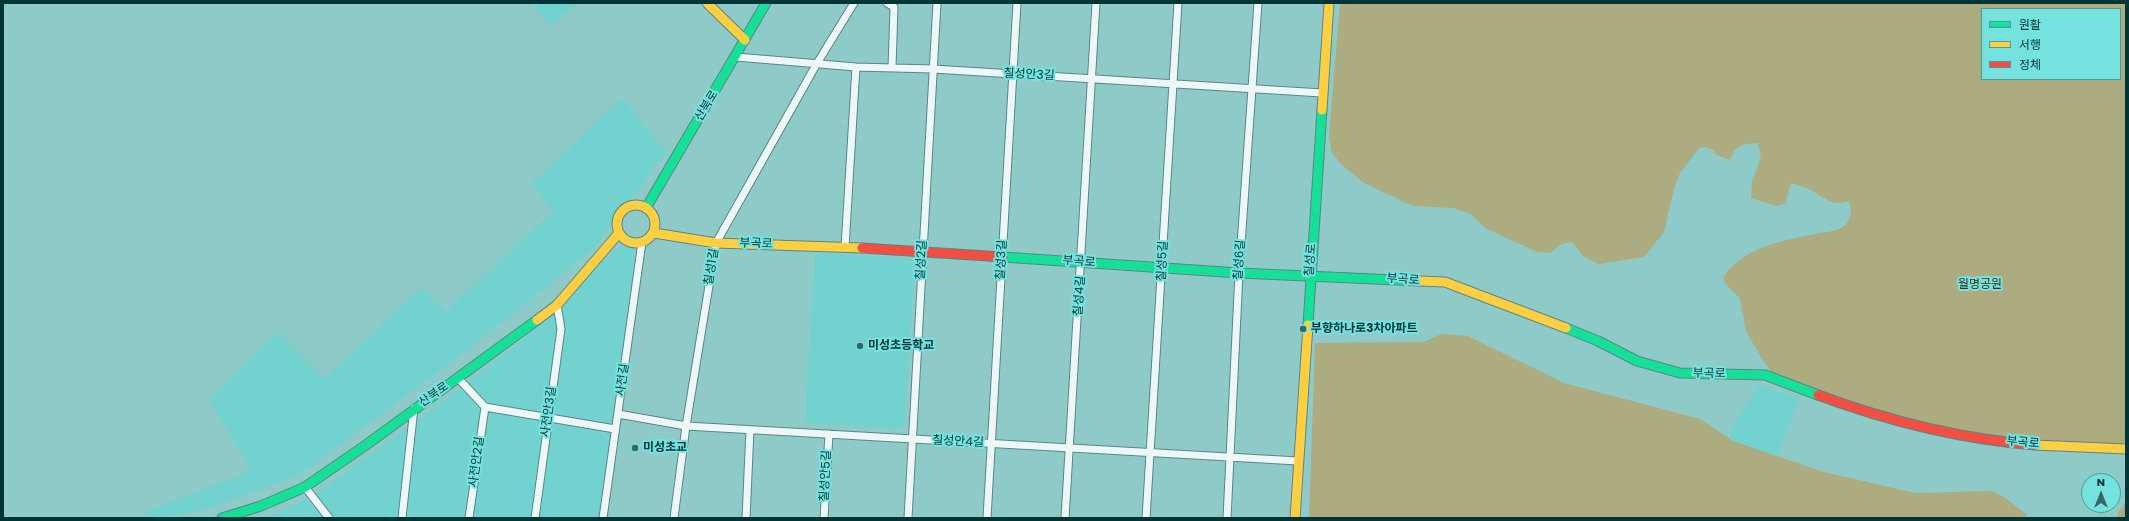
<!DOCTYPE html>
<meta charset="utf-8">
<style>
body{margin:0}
#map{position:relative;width:2129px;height:521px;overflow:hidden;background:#8ecac8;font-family:Poppins,"Noto Sans KR",sans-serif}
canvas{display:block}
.frame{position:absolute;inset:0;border:4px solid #013535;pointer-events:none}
.legend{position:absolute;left:1981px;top:8px;width:140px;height:72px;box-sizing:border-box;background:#75e2df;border:1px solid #479d9b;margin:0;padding:5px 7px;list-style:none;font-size:12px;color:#013535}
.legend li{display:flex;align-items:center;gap:8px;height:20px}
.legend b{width:20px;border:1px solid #479d9b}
.north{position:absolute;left:2081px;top:473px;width:40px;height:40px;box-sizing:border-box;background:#75e2df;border:1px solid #479d9b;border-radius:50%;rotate:0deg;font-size:11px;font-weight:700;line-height:16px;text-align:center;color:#013535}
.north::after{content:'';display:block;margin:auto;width:14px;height:18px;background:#326968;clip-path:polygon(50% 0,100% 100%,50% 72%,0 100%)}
</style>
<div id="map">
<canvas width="2129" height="521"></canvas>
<div class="frame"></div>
<ul class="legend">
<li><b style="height:5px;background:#16e098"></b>원활</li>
<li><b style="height:5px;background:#ffcf43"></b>서행</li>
<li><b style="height:5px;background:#f24e42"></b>정체</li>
</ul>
<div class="north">N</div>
</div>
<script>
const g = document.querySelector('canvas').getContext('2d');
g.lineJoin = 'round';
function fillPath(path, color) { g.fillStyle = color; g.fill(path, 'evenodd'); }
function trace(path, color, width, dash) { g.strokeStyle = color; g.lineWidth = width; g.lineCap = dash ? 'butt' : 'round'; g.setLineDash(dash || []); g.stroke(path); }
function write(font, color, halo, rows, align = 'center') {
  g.font = font + ' Poppins,"Noto Sans KR",sans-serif'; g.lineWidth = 4; g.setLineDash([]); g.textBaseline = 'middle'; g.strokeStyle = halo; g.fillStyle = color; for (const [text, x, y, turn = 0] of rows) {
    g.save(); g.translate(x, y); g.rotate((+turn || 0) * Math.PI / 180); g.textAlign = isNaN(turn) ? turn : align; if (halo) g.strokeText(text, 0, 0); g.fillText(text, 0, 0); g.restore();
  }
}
fillPath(new Path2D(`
 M531,3h46l-25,23z
 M622,98l44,53 -71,96 -120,97 -176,131 -90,33 -44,10h-20l5,-8 102,-40 -43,-70 68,-68 47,47 98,-91 24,23 107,-100 -22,-27z
 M626,245l10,3 -37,270h-340l18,-4 42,-22 116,-84 80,-62 101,-97z
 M815,253l91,5 7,3 2,7 -11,157 -5,4 -94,-6z
 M1759,385l40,14 -21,57 -45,-15 -4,-9z`), '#71d2cf');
fillPath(new Path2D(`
 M1340,3h786v443l-120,-6 -104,-22 -64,-18 -63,-23 -13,-18 -16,-28 -6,-33 -15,-15 -1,-7c18,-28 60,-36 91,-42 9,-2 21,-2 29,-8 8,-6 8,-17 5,-25 -19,6 -22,-3 -37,-10 -7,-4 -14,-6 -21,-8l-6,21 -9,2 -25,-8 1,-17 9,-23 -3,-15c-16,1 -22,1 -28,17l-13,-5 -4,-5 -8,-3 -6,1 -19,25 -6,16 -10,43 -20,25 -45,7 -16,-8 -10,-13c-11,-2 -14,4 -23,10l-13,-1 -52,-24 -14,-14 -18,-6 -40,-2 -49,-23 -22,-18 -10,-12 -3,-17zM1982,9h138v70h-138z
 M1441,334l27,2 96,47 136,36 33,22 91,31 91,21 78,-2 14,8 19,15 1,4h-718l6,-175 109,-1z
 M2126,502v16h-9l2,-7z`), '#adab80');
const street = new Path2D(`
 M887,3l7,4 -2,61
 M736,57l120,10 77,2 389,24
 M845,247l11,-180
 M458,378l27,29 130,22
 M618,414l68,12 612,35
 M305,487l24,31
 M402,518l12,-110
 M469,518l16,-111
 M535,518l26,-189 -4,-24
 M603,518l39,-276
 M674,518l12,-92 30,-183 100,-178 38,-62
 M746,518l4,-88
 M824,518l5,-84
 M908,518l29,-515
 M987,518l30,-515
 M1065,518l31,-515
 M1146,518l32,-515
 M1227,518l12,-245 19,-270`);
const fast = new Path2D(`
 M646,208l120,-205
 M1003,257l236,16 180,8
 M1308,325l14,-215
 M1566,328l32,13 39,20 43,12 85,2 53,20
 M222,518l39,-12 44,-19 61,-42 171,-125`);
const slow = new Path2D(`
 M707,3l38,37
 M1322,110l7,-107
 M617 224a19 19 0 1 1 38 0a19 19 0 1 1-38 0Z
 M654,233l62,10 146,5
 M1419,281l26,1 121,46
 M537,320l20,-15 62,-72
 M2035,445l91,4
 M1295,518l13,-193`);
const jam = new Path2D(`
 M862,248l141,9
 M1818,395c70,26 142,44 217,50`);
trace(street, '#598685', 9);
trace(fast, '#598685', 11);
trace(slow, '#598685', 11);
trace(jam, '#598685', 11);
trace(street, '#eef7f7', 7);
trace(fast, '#16e098', 9);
trace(slow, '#ffcf43', 9);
trace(jam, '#f24e42', 9);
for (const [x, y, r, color] of [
 [1303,329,4,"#326968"],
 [860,346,4,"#326968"],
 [635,448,4,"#326968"]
]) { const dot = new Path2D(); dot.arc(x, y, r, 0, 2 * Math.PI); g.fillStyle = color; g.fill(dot); trace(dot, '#75e2df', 1.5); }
write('12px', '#013535', '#75e2df', [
 ["칠성안3길",1029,75,3],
 ["산북로",707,106,-59],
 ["부곡로",756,244,2],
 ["칠성2길",922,260,-87],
 ["칠성3길",1002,260,-87],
 ["칠성6길",1240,260,-86],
 ["칠성로",1311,260,-86],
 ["칠성5길",1163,261,-87],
 ["부곡로",1079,262,4],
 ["칠성1길",712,267,-81],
 ["부곡로",1403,280,4],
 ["칠성4길",1080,296,-86],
 ["부곡로",1709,374,1],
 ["사전길",623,380,-82],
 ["산북로",434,395,-35],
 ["사전안3길",549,412,-82],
 ["칠성안4길",958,442,3],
 ["부곡로",2023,443,5],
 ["사전안2길",477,462,-82],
 ["칠성안5길",826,476,-87]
]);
write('12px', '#3b2d19', '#75e2df', [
 ["월명공원",1980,285]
]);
write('bold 12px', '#013535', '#75e2df', [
 ["부향하나로3차아파트",1311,329],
 ["미성초등학교",868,346],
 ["미성초교",643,448]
], 'left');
</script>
